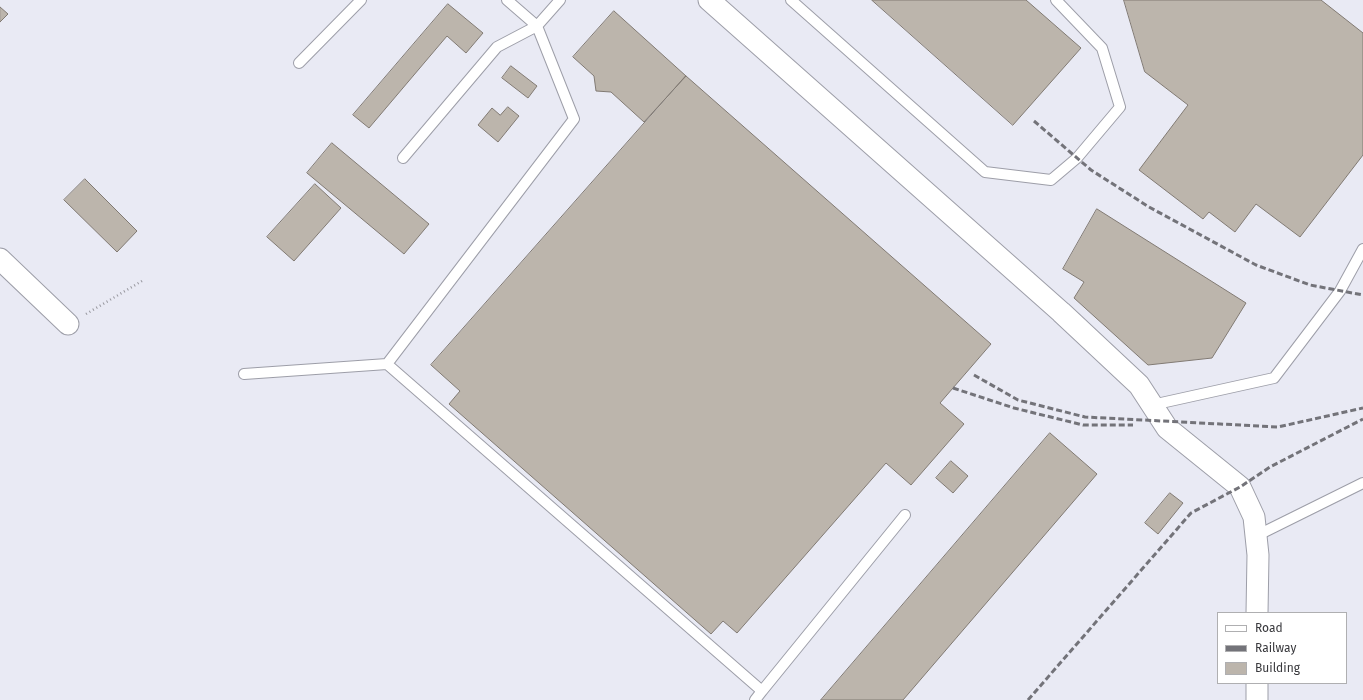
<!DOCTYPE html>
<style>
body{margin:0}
#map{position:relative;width:1363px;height:700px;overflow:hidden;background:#e9eaf4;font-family:"Fira Sans",sans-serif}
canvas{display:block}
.legend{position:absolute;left:1217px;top:612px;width:130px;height:72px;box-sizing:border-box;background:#fff;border:1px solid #afafb1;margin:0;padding:5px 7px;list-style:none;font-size:12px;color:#38383c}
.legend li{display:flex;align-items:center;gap:8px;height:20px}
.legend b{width:20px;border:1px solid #afafb1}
</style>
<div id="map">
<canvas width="1363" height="700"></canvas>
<ul class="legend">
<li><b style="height:5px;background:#fff"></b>Road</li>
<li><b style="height:5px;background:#737379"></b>Railway</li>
<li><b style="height:11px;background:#bcb5ac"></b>Building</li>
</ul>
</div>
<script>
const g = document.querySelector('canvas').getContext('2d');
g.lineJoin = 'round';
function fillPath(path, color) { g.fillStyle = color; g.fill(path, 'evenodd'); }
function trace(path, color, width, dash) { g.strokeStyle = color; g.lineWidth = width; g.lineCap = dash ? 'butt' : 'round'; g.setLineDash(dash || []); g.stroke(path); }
const building = new Path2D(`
 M872,0h154l55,48 -68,77z
 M1124,0h197l42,33v122l-63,82 -44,-33 -21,28 -26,-20 -6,7 -64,-49 49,-65 -43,-33z
 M448,4l35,29 -17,20 -19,-17 -78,92 -16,-13z
 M0,7l8,7 -8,8z
 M614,11l72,65 -42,46 -33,-30 -15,-1 -2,-15 -21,-19z
 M511,66l26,20 -9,12 -26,-20z
 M686,76l305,268 -51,59 24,21 -53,61 -25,-22 -149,170 -14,-12 -12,13 -262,-230 11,-13 -29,-26z
 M508,107l11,9 -21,26 -20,-17 14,-17 8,7z
 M332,143l97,81 -25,30 -97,-81z
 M85,179l52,52 -20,21 -53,-52z
 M315,184l26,24 -47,53 -27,-24z
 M1097,209l149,94 -34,55 -64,7 -74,-67 10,-16 -21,-13z
 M1050,433l47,41 -194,226h-82z
 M951,461l17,15 -15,17 -17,-15z
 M1170,493l13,10 -25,31 -13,-11z`);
fillPath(building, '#bcb5ac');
trace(building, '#817a73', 1);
const service = new Path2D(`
 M507,0l30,26 37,93 -187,245 375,327 -7,9
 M791,0l194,172 66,8 26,-22 43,-51 -18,-59 -46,-48
 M299,63l62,-63
 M403,158l94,-111 40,-21 23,-26
 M244,374l143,-10
 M1152,405l122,-27 66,-87 23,-42
 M1256,536l107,-53
 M762,691l143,-176`);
const minor = new Path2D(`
 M709,0l352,312 78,73 28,43 73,59 14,30 4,38 -1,58
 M0,259l68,65
 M1257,683v17`);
trace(service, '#9d9ea8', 12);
trace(minor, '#9d9ea8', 23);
trace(new Path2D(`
 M86,314l56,-33`), '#98989f', 2.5, [1, 3]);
trace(service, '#fff', 10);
trace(minor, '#fff', 21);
trace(new Path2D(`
 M1034,121l57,49 58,37 107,58 54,20 53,10
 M974,375l44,25 67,17 193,10 85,-19
 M953,388l61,20 69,17h50
 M1028,700l163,-187 49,-26 30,-20 93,-48`), '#737379', 3, [6, 3]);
</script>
